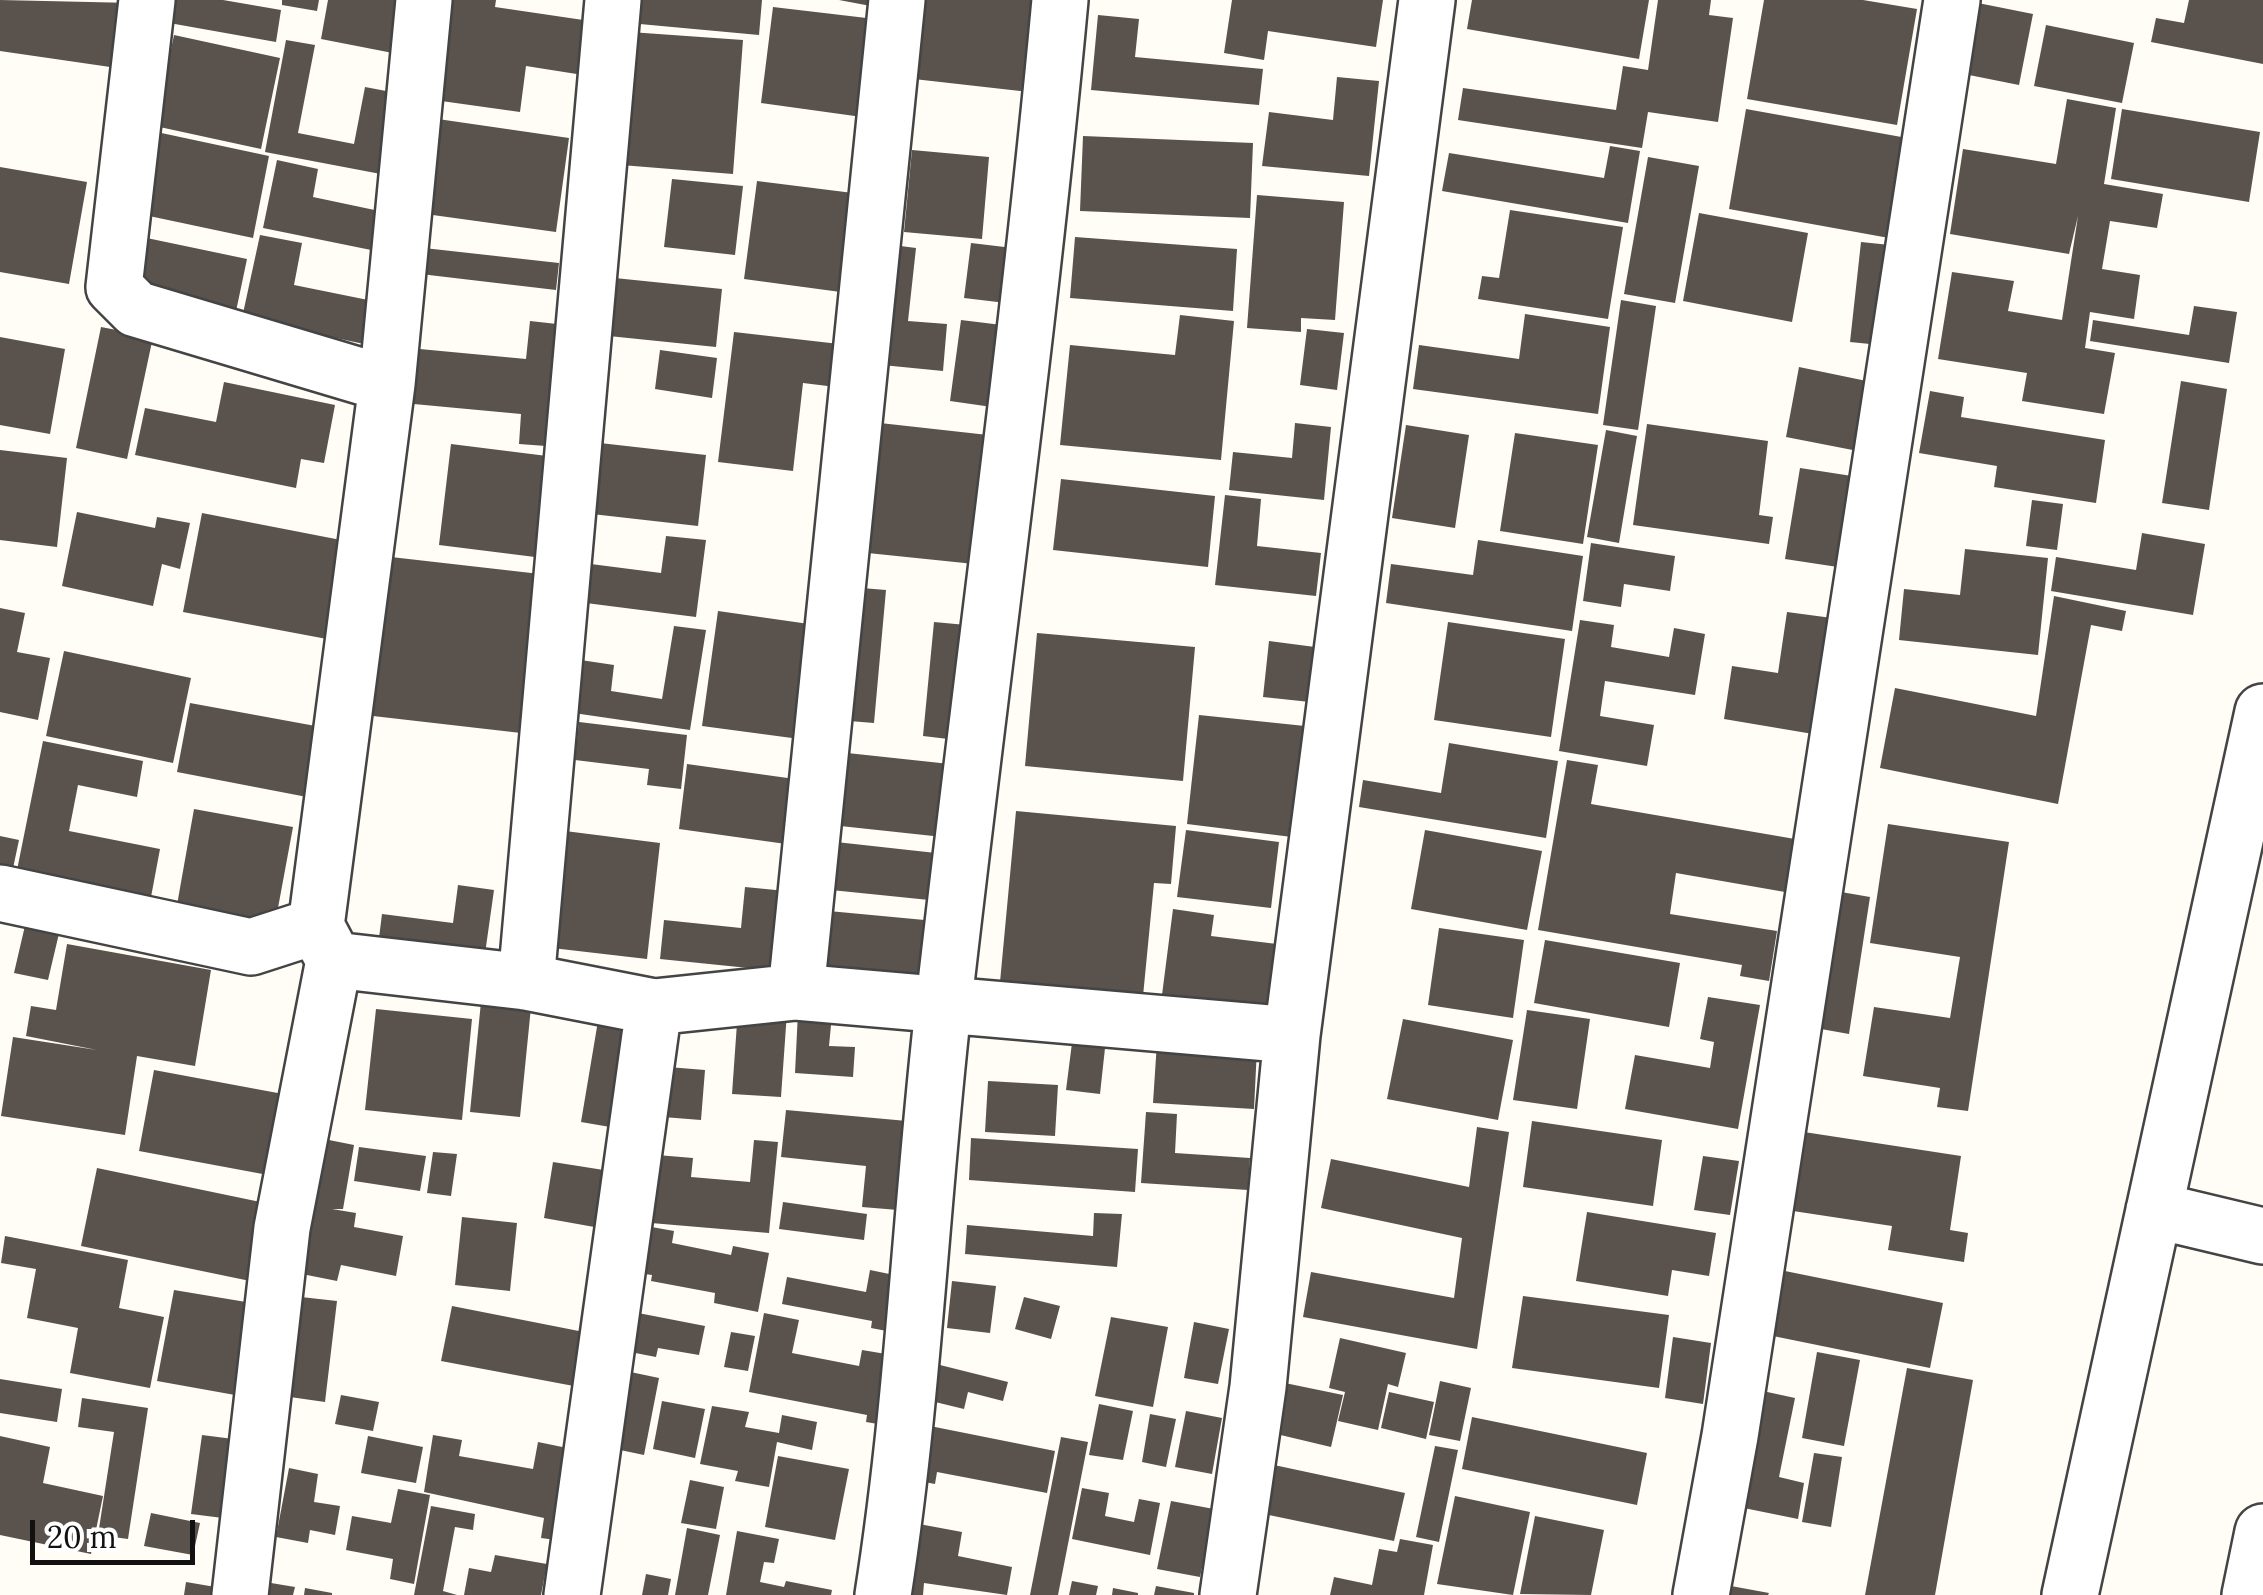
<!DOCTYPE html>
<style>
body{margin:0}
#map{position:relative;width:2263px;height:1595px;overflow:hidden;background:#fffdf5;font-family:Lora,serif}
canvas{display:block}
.scale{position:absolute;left:30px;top:1520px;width:165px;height:45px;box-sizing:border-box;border:5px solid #111;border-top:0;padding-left:12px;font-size:30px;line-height:35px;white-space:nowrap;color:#111;-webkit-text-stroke:8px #fff;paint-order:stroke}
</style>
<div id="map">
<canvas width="2263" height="1595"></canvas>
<div class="scale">20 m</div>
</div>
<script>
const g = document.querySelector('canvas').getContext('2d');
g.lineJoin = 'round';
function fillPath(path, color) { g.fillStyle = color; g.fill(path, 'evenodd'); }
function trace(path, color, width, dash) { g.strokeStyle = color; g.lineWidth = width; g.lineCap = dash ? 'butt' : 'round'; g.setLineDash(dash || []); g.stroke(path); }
fillPath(new Path2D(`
 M0,0l134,3 -10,66 -124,-18z
 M162,0h61l58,10 -5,32 -118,-21z
 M282,0h37l-2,11 -35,-6z
 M328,0h86l-11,55 -82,-16z
 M441,0h55l-1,7 95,14 -7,54 -57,-9 -6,46 -93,-13z
 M631,0h131l-3,35 -130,-12z
 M839,0h38l-1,7z
 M914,0h125l-10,92 -124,-14z
 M1232,0h151l-7,47 -108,-16 -4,29 -40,-7z
 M1472,0h177l-10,59 -172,-30z
 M1658,0h53l-2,15 24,3 -15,104 -70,-10 -6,36 -184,-28 5,-32 153,22 7,-44 25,4z
 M1764,0h99l54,9 -20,116 -150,-26z
 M2189,0h74v64l-112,-22 5,-24 28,5z
 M1968,1l65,13 -14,71 -65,-13z
 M773,7l102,12 -13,98 -101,-14z
 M1098,15l41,4 -4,38 128,12 -4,36 -168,-15z
 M2046,25l88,18 -12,60 -88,-17z
 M630,32l113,8 -10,134 -112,-9z
 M174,35l106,23 -19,91 -106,-23z
 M286,40l29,5 -17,88 56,11 11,-57 37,7 -16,81 -121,-23z
 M1337,77l42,4 -10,95 -107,-10 7,-54 64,8z
 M2067,99l49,9 -12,76 59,10 -6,34 -47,-7 -8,48 38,6 -6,44 -44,-7 -5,36 30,5 -11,61 -82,-13 5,-28 -89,-14 14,-87 62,9 -6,30 54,9 16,-104 -9,38 -119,-20 13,-85 93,15z
 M1746,109l161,29 -18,100 -160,-29z
 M2122,109l138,23 -11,70 -138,-23z
 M424,117l145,21 -13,94 -145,-20z
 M152,131l117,25 -16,82 -118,-25z
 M1083,136l170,7 -3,75 -170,-7z
 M1610,146l30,5 -12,72 -186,-32 7,-38 155,25z
 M912,150l77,7 -7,82 -78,-7z
 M1648,157l51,9 -24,137 -51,-9z
 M277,160l41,9 -5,28 71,15 -8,39 -113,-23z
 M0,167l87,15 -18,102 -69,-12z
 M672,179l71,7 -8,69 -71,-8z
 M757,181l104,13 -13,99 -104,-14z
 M1257,195l87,7 -9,118 -34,-2v14l-54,-4z
 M1510,210l113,17 -15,92 -130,-20 4,-23 17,2z
 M1699,213l109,20 -16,89 -109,-21z
 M260,235l42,8 -8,42 79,16 -9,43 -122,-26z
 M142,237l105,22 -12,57 -104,-22z
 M1075,237l162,12 -4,62 -163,-13z
 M1861,242l29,3 -10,100 -30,-3z
 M971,243l42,5 -7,55 -42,-5z
 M885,244l31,4 -8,73 39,3 -4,47 -71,-7z
 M415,247l144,16 -3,27 -144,-17z
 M605,277l117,12 -6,58 -117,-12z
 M1621,300l35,6 -18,124 -35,-5z
 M2194,306l43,6 -8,51 -139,-22 3,-21 96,15z
 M1525,314l85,13 -12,87 -185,-25 6,-44 100,14z
 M1180,315l54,6 -13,139 -161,-15 10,-100 105,10z
 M961,320l49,6 -11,82 -49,-7z
 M530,321l27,3 -11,122 -27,-2 2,-30 -118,-11 6,-55 117,11z
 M101,327l52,10 -26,122 -51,-11z
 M1307,329l37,4 -7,57 -37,-5z
 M734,332l114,13 -4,43 -41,-5 -10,88 -75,-9z
 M0,337l65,12 -15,85 -50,-9z
 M660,350l57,8 -5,40 -57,-9z
 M1799,367l82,17 -13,69 -82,-16z
 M2181,381l46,8 -18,121 -47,-7z
 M224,382l111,23 -11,58 -23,-4 -5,29 -161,-33 10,-47 71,14z
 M1930,391l34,6 -3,20 144,23 -9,63 -102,-16 3,-21 -78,-13z
 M871,422l126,14 -13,129 -126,-13z
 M1295,423l36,4 -7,73 -95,-10 4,-38 59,6z
 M1647,424l121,17 -9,74 14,2 -4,27 -136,-19z
 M1406,425l63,10 -14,93 -63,-10z
 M1606,430l31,6 -18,107 -32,-6z
 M1515,433l83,12 -15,99 -83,-13z
 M591,442l115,13 -8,71 -115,-13z
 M451,444l96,12 -12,101 -96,-12z
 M0,450l67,8 -10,89 -57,-7z
 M1800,468l65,10 -14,91 -66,-10z
 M1061,479l154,17 -7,71 -155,-17z
 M1225,495l36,4 -4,47 64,7 -5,43 -101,-11z
 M2032,500l31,4 -6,46 -31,-4z
 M77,512l78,16 2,-11 33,6 -10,46 -18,-5 -9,42 -91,-20z
 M202,513l144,28 -19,98 -144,-27z
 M2142,533l63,11 -12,71 -142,-24 5,-34 80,13z
 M666,536l40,4 -10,77 -118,-15 5,-39 78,10z
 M1478,540l105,16 -11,75 -186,-28 5,-39 82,11z
 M1591,543l84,13 -5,35 -46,-7 -3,23 -38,-6z
 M1965,549l83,9 -10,97 -139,-15 5,-51 56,6z
 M391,557l149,17 -19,159 -148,-17z
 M850,587l36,3 -12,133 -37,-3z
 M2054,596l72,15 -4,20 -31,-6 -33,179 -178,-36 15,-80 141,28z
 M0,608l25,5 -8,39 33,6 -12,62 -38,-8z
 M718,611l91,13 -17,114 -90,-12z
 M1787,612l45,6 -19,116 -89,-15 8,-53 46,7z
 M1580,620l34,5 -3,22 58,10 5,-29 31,6 -10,61 -90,-14 -5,35 54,9 -7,41 -88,-15z
 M934,622l43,4 -12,115 -42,-5z
 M1448,622l117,17 -14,98 -117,-17z
 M674,626l32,4 -16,100 -130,-19 7,-53 47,7 -3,26 51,8z
 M1037,633l158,14 -12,134 -158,-15z
 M1269,641l46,6 -5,55 -47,-5z
 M64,651l127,27 -18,85 -127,-27z
 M190,703l131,24 -14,70 -130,-25z
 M1199,715l106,11 -13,111 -105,-13z
 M579,722l108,13 -6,54 -34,-4 2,-16 -74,-9z
 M43,741l100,20 -6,36 -59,-12 -9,46 91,18 -9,48 -134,-27z
 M1449,743l109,18 -12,77 -187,-31 4,-27 78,13z
 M838,752l121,13 -7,73 -121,-13z
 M1567,760l31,5 -7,39 204,35 -10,53 -109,-19 -6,41 107,17 -8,50 -29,-5 2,-11 -204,-35z
 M687,764l115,16 -9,65 -114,-16z
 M194,809l99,18 -18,97 -98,-19z
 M1016,811l160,15 -5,58 -17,-1 -11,113 -143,-14z
 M1888,824l121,18 -41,269 -31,-4 3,-19 -77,-12 11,-69 76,11 10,-61 -90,-14z
 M1186,830l93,12 -8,66 -94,-11z
 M1425,830l117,21 -15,79 -116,-21z
 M565,831l95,12 -13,116 -95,-11z
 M0,836l19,4 -7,33 -12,-3z
 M836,842l118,13 -5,47 -118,-12z
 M458,885l36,5 -11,78 -106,-14 5,-40 71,9z
 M745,887l41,4 -8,80 -118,-12 4,-39 77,8z
 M1841,892l29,5 -21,137 -28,-5z
 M1173,909l41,6 -3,21 66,8 -8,65 -107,-14z
 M818,910l128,12 -5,62 -129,-14z
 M27,917l34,8 -13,55 -34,-7z
 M1439,928l85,12 -11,78 -85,-13z
 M1545,940l135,23 -11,64 -135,-24z
 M67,944l144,26 -16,96 -58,-10 -12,79 -124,-19 12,-79 84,13 -71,-14 5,-30 25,4z
 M1708,997l52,8 -22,124 -113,-20 10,-54 75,13 4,-26 -14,-3z
 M481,1002l50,5 -11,110 -50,-5z
 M376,1009l96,10 -10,101 -97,-10z
 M738,1009l49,3 -6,85 -49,-3z
 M1527,1010l63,9 -13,90 -64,-9z
 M798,1012l34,3 -3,31 26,1 -2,30 -58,-4z
 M599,1015l34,6 -17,107 -35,-6z
 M1403,1019l110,21 -15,80 -111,-21z
 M1073,1035l33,4 -6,55 -34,-4z
 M1157,1042l100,6 -3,61 -101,-6z
 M668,1067l37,3 -4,50 -38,-3z
 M154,1070l129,24 -15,81 -129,-24z
 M988,1081l70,4 -3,51 -70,-4z
 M786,1110l132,12 -8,89 -48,-4 4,-41 -85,-9z
 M1146,1112l31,2 -2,39 75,5 -2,32 -107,-7z
 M1532,1121l130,19 -9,66 -130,-19z
 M1477,1127l32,5 -32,217 -174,-32 8,-45 143,26 8,-60 -141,-30 10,-49 138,28z
 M1804,1132l157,24 -11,74 18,3 -4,29 -76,-12 4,-24 -99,-15z
 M971,1138l167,11 -3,43 -166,-12z
 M324,1139l30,6 -11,64h-11l24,4 -2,14 49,9 -7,40 -55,-11 -4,16 -35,-7z
 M754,1140l24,2 -9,91 -118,-10 6,-68 36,3 -2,19 59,5z
 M359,1147l67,9 -6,35 -66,-10z
 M433,1152l24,2 -6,42 -24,-3z
 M1703,1156l36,5 -9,54 -36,-5z
 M553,1162l57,9 -10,57 -56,-10z
 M97,1168l173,36 -15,78 -174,-36z
 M783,1202l84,12 -3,26 -85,-11z
 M1587,1212l129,21 -7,43 -37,-6 -4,26 -92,-15z
 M1094,1213l28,1 -5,53 -152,-13 2,-29 126,11z
 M462,1217l55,6 -7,68 -55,-6z
 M646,1226l28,5 -2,12 59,12 2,-9 36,7 -11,59 -44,-9 1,-10 -64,-12 1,-6 -15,-2z
 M5,1236l123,24 -9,48 45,9 -14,71 -80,-15 8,-45 -51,-10 9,-49 -35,-6z
 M870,1270l34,7 -12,55 -21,-4 1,-7 -90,-17 5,-27 79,15z
 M1785,1271l158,32 -13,65 -157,-32z
 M952,1281l44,5 -6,47 -43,-5z
 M174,1290l78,13 -17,92 -78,-14z
 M1523,1296l146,19 -10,73 -147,-20z
 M301,1297l36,4 -12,101 -35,-5z
 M1024,1297l36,9 -9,33 -36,-10z
 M452,1306l137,27 -10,54 -138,-26z
 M633,1312l72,14 -6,29 -41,-7 -2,9 -31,-6z
 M764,1313l35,7 -7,33 67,13 3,-16 36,6 -14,69 -18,-3 1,-7 -118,-23z
 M1111,1317l57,10 -15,80 -58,-11z
 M1194,1322l35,7 -11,55 -34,-6z
 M731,1332l24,4 -7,35 -24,-4z
 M1673,1337l38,6 -8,61 -38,-6z
 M1340,1338l66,15 -8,34 -10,-3 -10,46 -40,-9 7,-29 -16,-4z
 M1817,1352l43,8 -16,86 -42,-8z
 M940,1365l68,17 -5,19 -35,-9 -4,17 -33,-8z
 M1907,1368l66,12 -38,215h-70z
 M621,1370l38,8 -15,77 -38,-8z
 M0,1379l62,10 -5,33 -57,-9z
 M1440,1381l31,7 -11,53 -31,-6z
 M1280,1382l63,13 -12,52 -63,-15z
 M1758,1390l37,8 -16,79 25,6 -6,36 -64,-13z
 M1389,1392l45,10 -8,37 -45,-11z
 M341,1395l38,7 -6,29 -38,-7z
 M82,1398l66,10 -20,131 -30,-4 16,-103 -36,-5z
 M662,1401l43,8 -10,49 -42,-9z
 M1099,1404l34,7 -10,49 -34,-5z
 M712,1406l37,6 -4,15 34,6 3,-18 35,7 -5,28 -35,-8 -8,45 -34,-6 3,-10 -38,-7z
 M1186,1411l36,7 -10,56 -37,-7z
 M1150,1414l26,5 -10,48 -24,-5z
 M1472,1417l175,36 -10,52 -175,-36z
 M930,1426l125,25 -8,42 -110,-21 -2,12 -16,-3z
 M202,1435l39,5 -10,79 -40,-5z
 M433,1435l29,5 -3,16 74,13 5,-27 34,7 -16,91 -15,-2 3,-20 -120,-26z
 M0,1436l50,11 -7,36 60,13 -12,58 -91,-19z
 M368,1436l55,11 -7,36 -55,-10z
 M1061,1437l27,5 -30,153h-28z
 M1435,1446l23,4 -19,92 -23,-5z
 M1814,1453l28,4 -11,70 -29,-5z
 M778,1456l71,13 -14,71 -70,-13z
 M1274,1465l131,28 -11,48 -130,-27z
 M289,1468l29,6 -4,28 26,4 -5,29 -25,-5 -2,13 -32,-6z
 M690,1480l34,7 -8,42 -35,-6z
 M1082,1488l27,5 -4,23 29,6 5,-23 21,4 -10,52 -78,-16z
 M398,1489l32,6 -16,89 -24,-5 3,-20 -47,-9 6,-34 39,7z
 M1455,1496l75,16 -17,83 -76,-11z
 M1171,1501l43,8 -14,68 -43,-8z
 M431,1506l44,8 -2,16 -18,-3 -12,64 14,4h-43z
 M151,1513l49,10 -7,32 -49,-9z
 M1535,1516l69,14 -13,65 -71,-1z
 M919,1524l43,8 -4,24 54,11 -5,28 -83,-12 -1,12h-18z
 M687,1528l33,7 -12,60h-33z
 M737,1531l42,8 -5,24 -10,-1 -4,20 24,5 2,-6 46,9 -1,5h-105z
 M1400,1539l33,6 -9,50h-94l4,-18 38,8 7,-36 18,3z
 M495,1555l52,9 -6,31h-77l5,-27 22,4z
 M646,1574l25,5 -3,16h-26z
 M1072,1581l26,5 -2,9h-27z
 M186,1582l47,8 -1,5h-48z
 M271,1583l24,4 -2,8h-24z
 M1156,1586l38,7v2h-40z
 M1731,1586l38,7 -1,2h-39z
 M305,1588l27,5v2h-28z
 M1113,1588l25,5v2h-26z`), '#5a524d');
const minor = new Path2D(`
 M147,0l-33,287 22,22 251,75
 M0,893l251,54 65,-21
 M334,960l192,22 128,25 142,-15 496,43
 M526,982l87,-982
 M796,992l101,-992
 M2154,1210l109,26
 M240,1595l42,-367 52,-268 -18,-34 71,-542 37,-384
 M572,1595l82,-588
 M883,1595c31,-197 38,-396 61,-594 38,-334 85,-666 116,-1001
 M1228,1595l30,-208 34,-352 135,-1035
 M1701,1595l29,-159 222,-1436
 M2070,1595l193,-883
 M2250,1595l13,-63`);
trace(minor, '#444', 60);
trace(minor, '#fff', 55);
</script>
